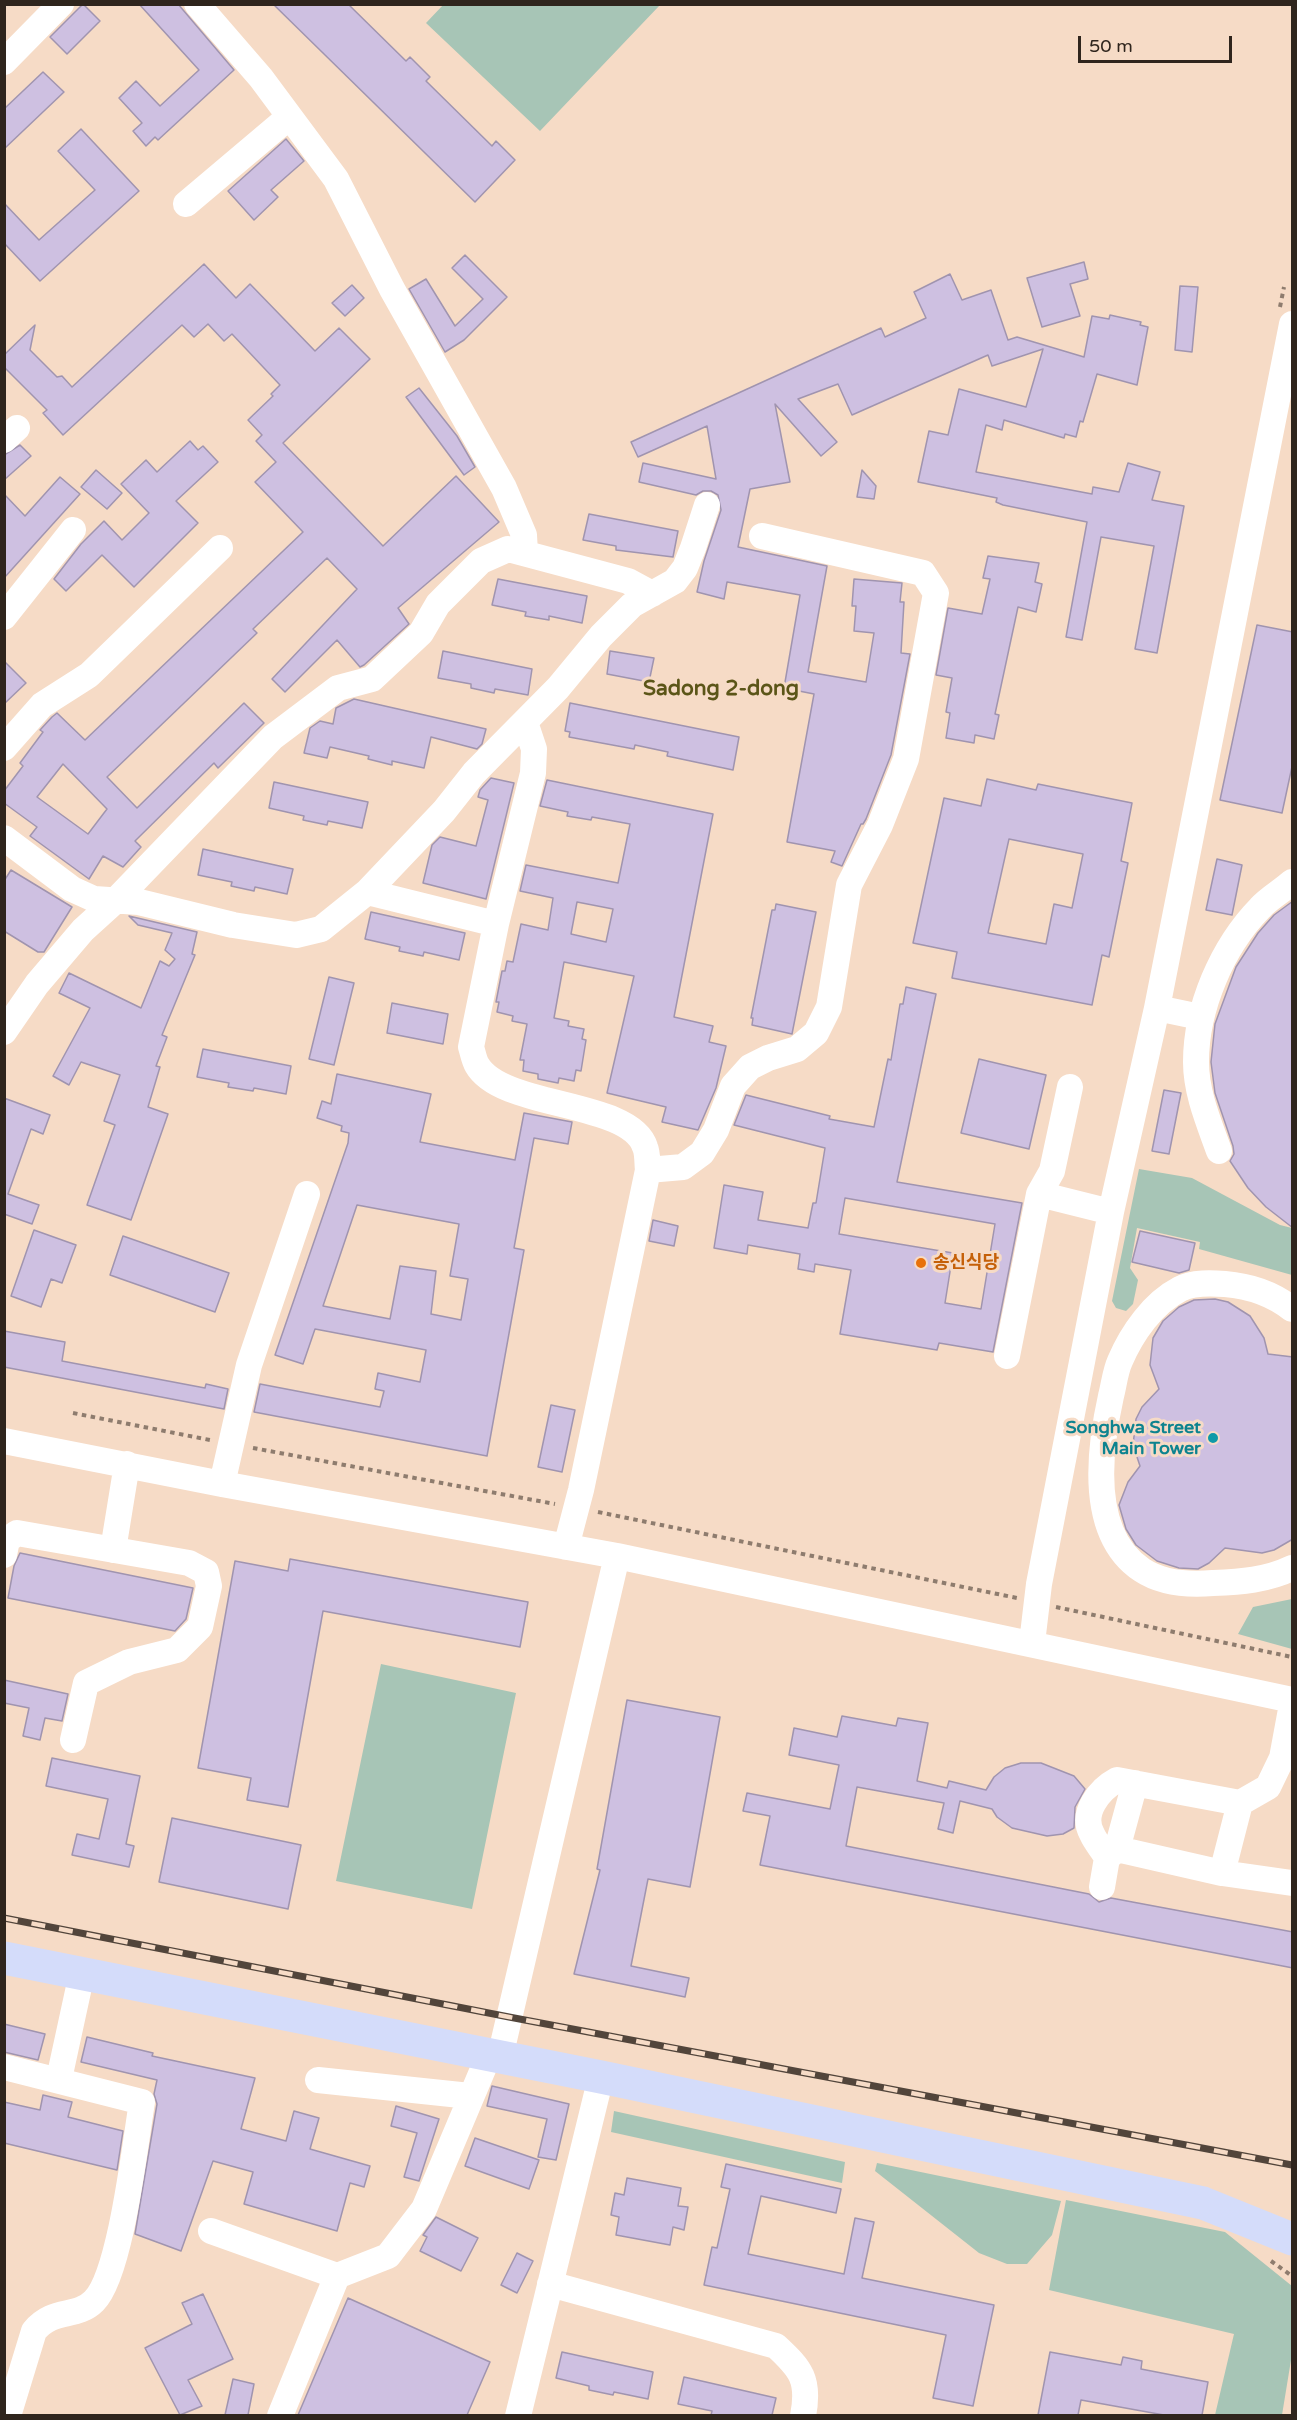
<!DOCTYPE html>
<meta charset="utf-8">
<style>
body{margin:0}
#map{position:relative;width:1297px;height:2420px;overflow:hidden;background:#f6dbc6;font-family:"Varela Round",sans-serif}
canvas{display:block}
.frame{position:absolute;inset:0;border:6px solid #2f251d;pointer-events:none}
.scale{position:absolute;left:1078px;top:36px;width:154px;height:27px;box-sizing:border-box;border:3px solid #2f251d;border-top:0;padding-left:8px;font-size:18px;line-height:21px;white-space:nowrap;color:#2f251d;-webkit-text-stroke:4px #f6dbc6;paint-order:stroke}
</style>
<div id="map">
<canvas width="1297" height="2420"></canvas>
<div class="frame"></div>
<div class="scale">50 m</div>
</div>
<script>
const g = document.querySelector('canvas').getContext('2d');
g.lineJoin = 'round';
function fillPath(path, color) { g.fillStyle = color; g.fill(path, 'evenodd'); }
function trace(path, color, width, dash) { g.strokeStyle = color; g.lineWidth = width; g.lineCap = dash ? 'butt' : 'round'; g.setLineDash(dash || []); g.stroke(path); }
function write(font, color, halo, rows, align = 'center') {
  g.font = font + ' "Varela Round","Noto Sans KR",sans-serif'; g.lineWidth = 6; g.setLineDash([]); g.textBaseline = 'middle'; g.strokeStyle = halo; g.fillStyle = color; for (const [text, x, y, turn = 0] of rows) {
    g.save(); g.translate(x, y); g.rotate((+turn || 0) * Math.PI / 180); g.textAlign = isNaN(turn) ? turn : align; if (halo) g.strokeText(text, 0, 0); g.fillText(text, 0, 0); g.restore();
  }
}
fillPath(new Path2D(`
 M444,4h216v1l-120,126 -114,-108z
 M1139,1169l53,9 88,47 12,3v47l-93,-26 1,-7 -63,-14 -7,40 8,12 -5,24 -7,7 -10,-3 -4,-7z
 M1292,1599v50l-54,-15 15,-27z
 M381,1664l135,29 -44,216 -136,-28z
 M614,2111l231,51 -3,21 -231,-51z
 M877,2163l184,38 -9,34 -25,29h-20l-28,-11 -104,-82z
 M1066,2200l159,32 67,54v68l-10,61h-67l19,-81 -185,-44z`), '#a7c5b6');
const building = new Path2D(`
 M83,4l17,17 -33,33 -17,-17z
 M139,4h39l56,66 -76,70 -3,-3 -9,9 -13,-15 9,-8 -23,-25 17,-17 24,25 39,-36z
 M273,4h75l58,57 4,-4 20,20 -4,4 66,65 4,-5 19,19 -40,42z
 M43,72l21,20 -60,57v-40z
 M81,129l58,62 -99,90 -36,-38v-40l35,37 56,-50 -37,-39z
 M286,139l18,22 -33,29 7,7 -24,23 -26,-29z
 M465,255l42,42 -43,43 -19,12 -36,-63 17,-10 29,47 28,-27 -31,-31z
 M1084,262l4,17 -18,5 10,32 -38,11 -15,-49z
 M204,264l32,34 14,-14 65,67 24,-23 31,31 -87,84 100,103 73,-70 43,46 -101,86 11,16 -45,41 -4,2 -23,-27 -52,52 -13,-13 85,-90 -30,-31 -74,71 4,4 -150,144 30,31 107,-105 20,20 -46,45 -4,-5 -79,78 6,6 -18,20 -20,-11 -14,23 -59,-43 7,-9 -33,-24v-12l19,-25 -3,-3 23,-31 -3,-2 12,-13 5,-4 28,27 218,-208 -48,-50 21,-20 -20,-21 6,-6 -14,-15 25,-24 -2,-2 9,-9 -48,-51 -8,7 -16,-17 -14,13 -12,-12 -119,110 -20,-22 4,-3 -43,-43v-12l31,-30 -5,25 27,27 5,-1 10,11zM63,764l44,45 -19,25 -51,-37z
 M950,274l12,26 29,-10 17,50 9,-3 67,20 8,-41 17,3 1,-4 31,7 -1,3 8,2 -11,58 -40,-11 -14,48 -3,-1 -4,16 -11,-3 -1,4 -60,-18 -2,10 -16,-5 -10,47 116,22 1,-7 26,5 9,-29 32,9 -8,28 32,6 -27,147 -22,-4 19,-103 -53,-9 -19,103 -16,-3 21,-115 -84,-17 -7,-3 1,-4 -79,-16 11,-51 19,4 11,-46 67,18 17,-58 -51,17 -4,-11 -136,60 -14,-31 -40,15 39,43 -16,14 -46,-52 15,78 -40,7 -12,58 89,19 -19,106 58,10 8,-49 -20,-2 2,-25h-4l2,-27 48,4 -2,19h4l-3,51 9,1 -19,101 -25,64 -3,5h-2l-19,42 -11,-4 4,-11 -48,-9 27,-148 -30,-6 16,-93 -73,-13 -3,17 -27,-7 7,-31 17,-51 -3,-15 -7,-4h-8l-7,4 -57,-13 4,-19 73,16 -9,-53 -69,31 -7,-15 250,-114 4,9 41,-19 -12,-26z
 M352,285l12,13 -19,18 -13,-13z
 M1180,286l18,1 -6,65 -17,-2z
 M419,388l38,48 18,31 -11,8 -58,-78z
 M190,441l8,9 5,-4 15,16 -42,39 22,22 -64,64 -32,-32 -36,36 -12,-12 27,-35 23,-23 18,19 27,-27 -28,-29 25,-24 11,12z
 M20,445l11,11 -27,24v-25z
 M96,470l26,23 -15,16 -26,-22z
 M862,470l14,16 -2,13 -17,-2z
 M60,477l20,17 -76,84v-84l21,22z
 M589,514l89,17 -5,26 -57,-7v-4l-33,-6z
 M988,556l51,7 -4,19 7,2 -6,28 -18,-5 -23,107 4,1 -5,24 -19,-4 -1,8 -28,-5 4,-25 -4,-1 6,-34 -16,-3 12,-67 34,6 8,-35 -7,-1z
 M498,579l89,17 -5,27 -33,-7v4l-24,-4 1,-4 -34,-7z
 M1257,625l36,7v130l-11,51 -62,-13z
 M443,651l89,18 -4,26 -33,-6 -1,4 -23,-5v-4l-33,-6z
 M610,651l44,7 -5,24 -42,-8z
 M4,661l22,22 -22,21z
 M354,699l132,30 -4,15 -5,5 -46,-12 -7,31 -32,-7v4l-24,-6 1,-3 -39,-9 -3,11 -23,-5 6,-25 10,-7 13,3 3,-16z
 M570,703l169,34 -6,33 -66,-14 1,-4 -33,-7 -1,4 -65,-12 1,-5 -5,-1z
 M491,778l23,5 -28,116 -63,-16 9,-38 8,-8 36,9 12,-46 -10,-3 2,-7z
 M987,779l49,11 2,-6 94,19 -11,58 7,2 -19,94 -7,-2 -10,50 -140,-27 5,-26 -44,-9 31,-145 37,8zM1009,839l74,15 -11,54 -18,-4 -8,40 -58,-11z
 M547,780l166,34 -39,203 39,9 -4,16 17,4 -10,42 -18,42 -36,-8 4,-15 -59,-14 27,-117 -70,-14 -10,56 15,3 -1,5 16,3 -2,10 4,1 -5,31 -5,-1 -2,11 -15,-3 -1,5 -20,-4v-5l-15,-3 1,-11h-4l7,-36 -15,-3 1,-5 -16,-4 2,-10h-3l6,-31h3l2,-10 6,1 8,-38 27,6 5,-32 -33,-7 6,-26 92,18 12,-59 -38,-7 -1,3 -24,-4 1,-4 -28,-6zM577,902l36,7 -7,33 -35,-8z
 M274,782l94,20 -6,26 -34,-7 -1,4 -24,-5 1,-4 -35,-8z
 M203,849l90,20 -6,25 -32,-7 -1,4 -23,-5 1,-4 -34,-7z
 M1217,859l25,6 -10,50 -26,-5z
 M11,870l61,37 -28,45h-6l-34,-21v-50z
 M1293,901v327l-27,-21 -18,-19 -18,-27 4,-7 -1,-8 -18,-53 -4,-31 4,-38 21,-57 22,-34 16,-18z
 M776,904l40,8 -24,122 -40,-9 1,-7h-2l21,-108h3z
 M371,912l94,21 -6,27 -35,-8 -1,4 -24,-5 1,-4 -35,-8z
 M129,916l68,16 -5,22 3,1 -33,80 5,2 -11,29 4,1 -12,40 20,7 -37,106 -44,-15 28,-80 -11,-4 16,-46 -39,-13 -12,23 -16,-9 37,-68 -31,-15 10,-20 72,35 19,-47 9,5 6,-7 -10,-9 7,-17 -34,-8z
 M329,977l25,6 -20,82 -25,-6z
 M906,987l30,7 -39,188 125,21 -29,149 -54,-9 -2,7 -97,-16 11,-64 -36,-6 -1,8 -16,-3 2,-15 -52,-9 -1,9 -33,-6 10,-63 39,7 -5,28 50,8 5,-25h3l9,-55 -91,-23 12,-30 84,21 -1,3 45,8 14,-68 3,1 9,-56h3zM845,1198l150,26 -14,85 -36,-6 8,-50 -114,-19z
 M392,1003l56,11 -5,30 -56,-11z
 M203,1049l88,17 -5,28 -32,-6 -1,3 -25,-4 1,-4 -32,-6z
 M979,1059l67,16 -17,74 -68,-16z
 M337,1074l94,20 -11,48 95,18 9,-47 48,9 -4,22 -34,-6 -20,110 10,2 -37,206 -233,-44 6,-28 120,23 4,-16 -9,-2 3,-16 42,9 6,-32 -111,-21 -12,35 -28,-9 73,-212 1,-10 -8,-2 1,-5 -25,-8 5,-17 9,3zM357,1205l102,19 -9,52 18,3 -7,41 -30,-6 5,-43 -36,-5 -10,53 -67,-13z
 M1164,1090l17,3 -12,61 -17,-3z
 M4,1098l46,17 -7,19 -12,-5 -23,65 31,11 -7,19 -28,-10z
 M653,1220l25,6 -4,20 -25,-5z
 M34,1230l42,15 -14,38 -11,-4 -10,28 -30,-11z
 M1140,1231l55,12 -6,27 -10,3 -47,-11z
 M123,1236l106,37 -14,39 -105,-37z
 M1215,1299l13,3 22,14 14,22 4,16 25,3v182l-19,11 -12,3 -37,-5 -16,15 -11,6 -19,-1 -22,-7 -21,-16 -10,-16 -7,-24 9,-23 12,-16 -7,-21 3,-26 6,-12 17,-18 -9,-24 3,-27 10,-17 16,-14 15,-7z
 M4,1331l61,11 -3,19 143,27 1,-4 22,5 -4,20 -220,-42z
 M551,1405l24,5 -13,62 -24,-5z
 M20,1553l173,35 -7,31 -11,12 -167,-33 6,-32z
 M290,1559l238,43 -8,45 -197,-36 -35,196 -41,-7 4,-22 -53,-10 37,-207 53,10z
 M4,1680l64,14 -6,27 -17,-3 -5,22 -17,-4 6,-28 -25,-5z
 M627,1700l93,17 -30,170 -42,-8 -17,87 58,12 -4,19 -111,-23 26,-104 -3,-1z
 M842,1716l54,10 2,-8 30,5 -11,58 30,7 2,-7 37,9 8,-13 11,-9 16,-5h20l33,13 11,13 -10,18 -1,21 -11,6 -16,2 -35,-8 -15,-11 -5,-8 -32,-8 -7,32 -15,-4 6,-26 -87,-16 -11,59 243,48 10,8 12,-4 182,34v36l-533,-103 10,-49 -27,-5 4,-18 83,16 9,-44 -50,-10 5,-27 43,9z
 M52,1758l88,18 -14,68 8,2 -5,21 -57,-12 5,-21 22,5 9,-40 -62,-13z
 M172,1818l129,27 -13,64 -129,-27z
 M4,2024l41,10 -7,26 -34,-8z
 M87,2037l66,16 -1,3 103,22 -14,51 45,12 8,-30 25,7 -9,31 60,17 -6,21 -14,-4 -13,48 -93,-27 9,-32 -40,-11 -32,90 -46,-17 22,-130 -3,-10 3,-14 -76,-18z
 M492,2086l77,18 -13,56 -18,-3 9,-38 -60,-13z
 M43,2095l29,7 -4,15 55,14 -6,39 -113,-27v-41l36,8z
 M396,2106l43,13 -20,62 -15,-4 13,-44 -26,-7z
 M475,2138l64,22 -10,29 -64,-23z
 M726,2164l115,25 -5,24 -75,-17 -13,58 96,20 11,-56 19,4 -12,56 132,27 -21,101 -40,-8 13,-63 -242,-50 8,-38 5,1 13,-59 -9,-2z
 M627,2178l54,10 -3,18 10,1 -4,23 -11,-3 -3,18 -54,-10 3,-18 -8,-2 4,-22 9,2z
 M436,2217l42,21 -17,33 -41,-20 7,-14 -4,-2z
 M517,2253l16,8 -16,32 -16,-8z
 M203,2294l30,65 -45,21 14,26 -22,9 -35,-67 47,-24 -10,-21z
 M348,2298l142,64 -23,53h-169z
 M562,2352l91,20 -5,27 -34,-7 -1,3 -24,-5v-4l-33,-8z
 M1050,2352l71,13 2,-8 19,4 -1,8 67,13 -6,33h-38l-83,-15 -3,15h-40z
 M684,2377l92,21 -4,17h-61l1,-4 -34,-7z
 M233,2379l21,5 -6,31h-23z`);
fillPath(building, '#cec0e1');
trace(building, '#a094af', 1.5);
trace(new Path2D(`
 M1280,307l4,-20
 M73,1413l137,27
 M253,1448l302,56
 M598,1512l419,86
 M1056,1607l236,50
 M1271,2261l21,15`), '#8e7c6e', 4, [4.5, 4.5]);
trace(new Path2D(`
 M197,4l64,74 75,101 56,110 112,199 20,47 1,18
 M4,62l57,-58
 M186,204l103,-87
 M4,440l13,-12
 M4,617l69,-87
 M525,722l9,27 -1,24 -37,151 -25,123c2,6 3,13 6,18 25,44 153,35 168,82 3,7 2,16 3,23
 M4,748l38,-43 47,-30 131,-127
 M4,838l68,51 22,10 45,3 94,23 63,10 25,-6 46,-37 129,32
 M367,892l77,-81 30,-38 84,-85 43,-52 31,-31 43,-24 10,-13 8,-20 14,-43
 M1157,1008l43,9
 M4,1032l33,-48 46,-54 32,-29 158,-164 65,-49 34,-9 49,-46 17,-29 43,-43 27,-12 120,32 24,13
 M1219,1151c-10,-28 -23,-58 -23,-89 0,-54 26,-115 64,-154 9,-10 22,-17 32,-26
 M1039,1194l72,18
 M1292,1309c-19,-15 -43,-23 -67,-25 -13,-1 -32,-2 -45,5 -27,14 -48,44 -60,72 -5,11 -6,24 -9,35 -12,54 -23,138 31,174 21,14 47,15 71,13 28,-1 54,-3 79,-15
 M1007,1356l32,-162 13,-23 18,-84
 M4,1441l218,43 395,72 675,144
 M222,1484l27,-119 58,-171
 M566,1547l15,-57 67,-320 35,-3 19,-14 14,-23 17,-44 17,-19 18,-9 29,-9 19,-16 13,-26 20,-122 31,-60 26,-66 30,-166 -13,-20 -161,-37
 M113,1550l14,-86
 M4,1555l3,-15 10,-7 172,30 17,9 3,14 -9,41 -23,23 -48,12 -43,21 -13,57
 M1032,1643l7,-59 72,-372 46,-204 135,-684
 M1117,1849l105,24 18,-70
 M1107,1858l10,-9 18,-66
 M1222,1873l70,10
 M1102,1887l5,-29c-4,-8 -11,-15 -15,-24 -12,-21 8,-45 25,-54l123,23 28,-16 14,-29 10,-54
 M500,2057l117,-501
 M4,2067l138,35c-7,42 -21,172 -48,199 -18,18 -40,6 -60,30l-26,85
 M59,2079l23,-106
 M318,2080l152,16
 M211,2231l126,45
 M550,2284l226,62c25,23 34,34 27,70
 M280,2416l57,-140 51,-20 36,-47 65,-154
 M518,2416l83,-339`), '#fff', 26);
trace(new Path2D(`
 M4,1958l597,119 602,126 89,36`), '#d4dcfa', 33);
const rail = new Path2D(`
 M4,1918l505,99 783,148`);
trace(rail, '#52453b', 7);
trace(rail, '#f6dbc6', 4.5, [14]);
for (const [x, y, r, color] of [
 [921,1263,6,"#e8710a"],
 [1213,1438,6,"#0f9aa8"]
]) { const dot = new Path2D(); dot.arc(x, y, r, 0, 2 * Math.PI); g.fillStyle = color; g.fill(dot); trace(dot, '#f6dbc6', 2); }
write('bold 18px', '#c56008', '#f6dbc6', [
 ["송신식당",933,1263]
], 'left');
write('bold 18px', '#0d838f', '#f6dbc6', [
 ["Songhwa Street",1201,1428],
 ["Main Tower",1201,1449]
], 'right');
write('bold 21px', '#5b5518', '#f6dbc6', [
 ["Sadong 2-dong",721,689]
]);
</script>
